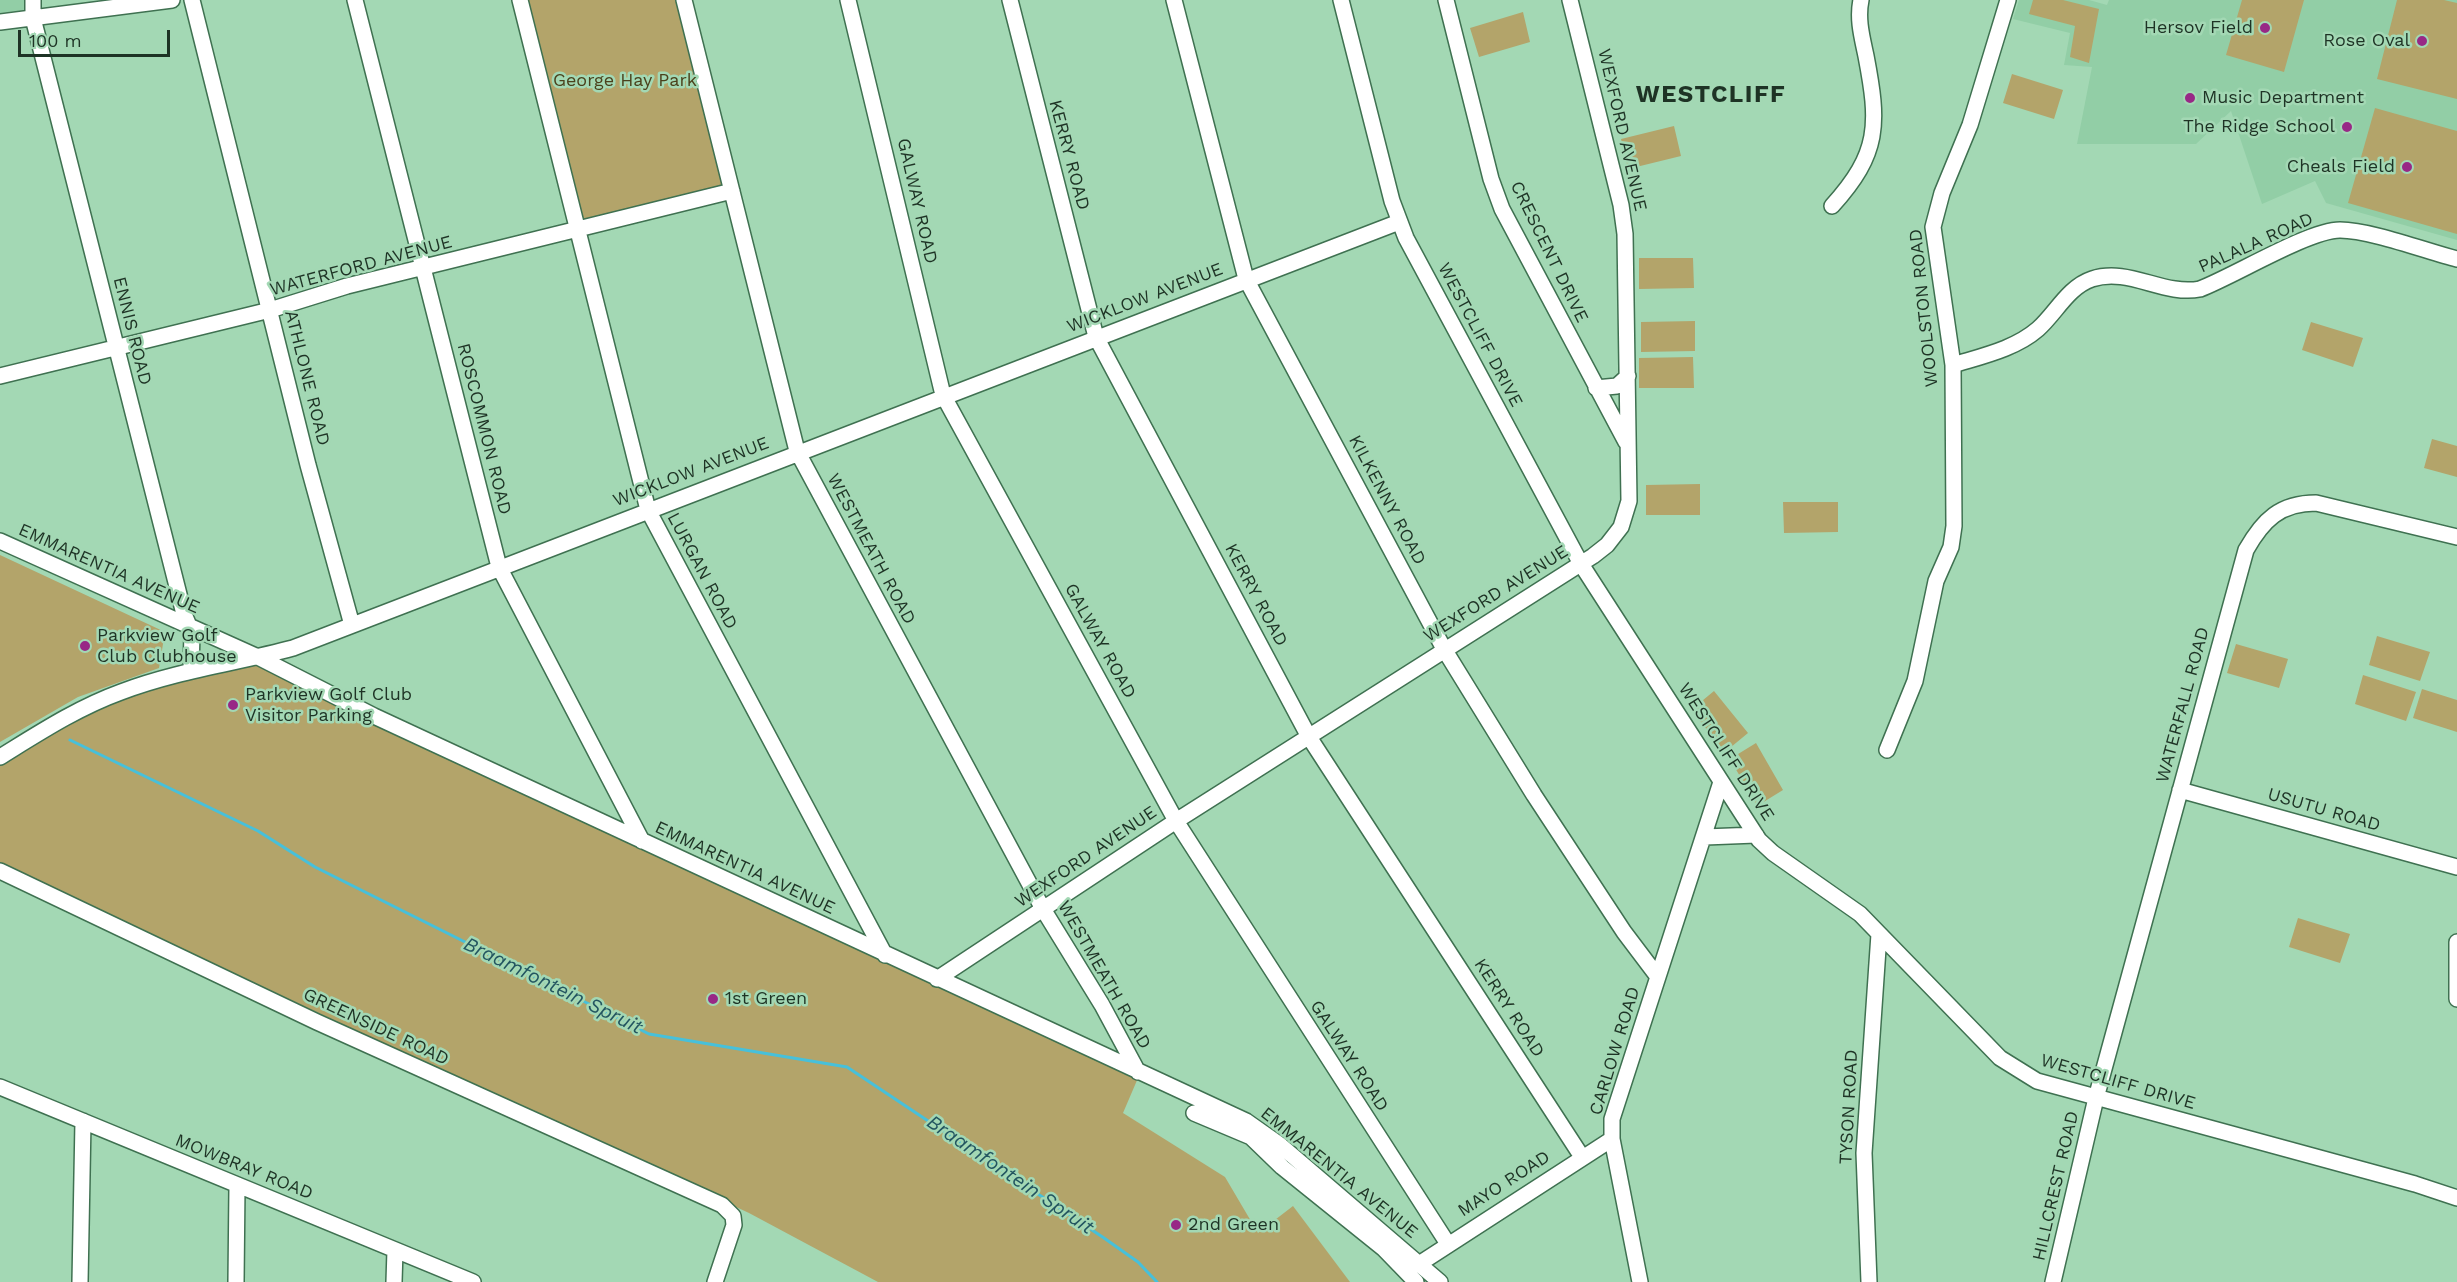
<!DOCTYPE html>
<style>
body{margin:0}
#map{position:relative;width:2457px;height:1282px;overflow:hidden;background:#a3d8b4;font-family:"Work Sans",sans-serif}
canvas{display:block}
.scale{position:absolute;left:18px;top:30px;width:152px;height:27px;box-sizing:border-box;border:3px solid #1e3325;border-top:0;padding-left:8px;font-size:18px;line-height:21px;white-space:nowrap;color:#1e3325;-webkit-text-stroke:4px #a3d8b4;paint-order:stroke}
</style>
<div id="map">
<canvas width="2457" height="1282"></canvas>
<div class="scale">100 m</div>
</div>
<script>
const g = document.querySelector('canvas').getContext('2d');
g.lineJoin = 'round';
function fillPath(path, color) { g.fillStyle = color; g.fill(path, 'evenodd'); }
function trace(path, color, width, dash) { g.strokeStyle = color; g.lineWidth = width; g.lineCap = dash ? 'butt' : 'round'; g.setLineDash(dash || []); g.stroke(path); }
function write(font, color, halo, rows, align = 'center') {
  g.font = font + ' "Work Sans",sans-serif'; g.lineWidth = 5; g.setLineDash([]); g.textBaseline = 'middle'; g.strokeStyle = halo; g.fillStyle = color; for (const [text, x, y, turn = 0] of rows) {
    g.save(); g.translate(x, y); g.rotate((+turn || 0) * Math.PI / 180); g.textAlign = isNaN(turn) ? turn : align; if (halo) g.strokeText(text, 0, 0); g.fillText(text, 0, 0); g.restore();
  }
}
fillPath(new Path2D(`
 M0,0h25v10l-25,3z
 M2019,0h70l18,5 2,-5h348v240l-131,-37 -11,-22 -53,23 -31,-93 -35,33h-119l15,-77 -28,-2 6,-32 -57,-14z`), '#92cea6');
fillPath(new Path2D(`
 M526,0h156l46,187 -145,32z
 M2033,0h30l36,9 -10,54 -19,-6 5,-31 -46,-12z
 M2242,0h62l-20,72 -58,-17z
 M2397,0h47l13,3v96l-80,-20z
 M1523,12l7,30 -51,15 -9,-29z
 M2012,74l51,16 -9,29 -51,-16z
 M2375,108l82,23v103l-109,-31z
 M1674,126l7,30 -53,13 -7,-30z
 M1639,258h54l1,30 -55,1z
 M1695,321v30l-54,1v-30z
 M2311,322l52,16 -10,29 -51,-17z
 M1693,357l1,31h-55v-30z
 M2432,439l25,7v31l-33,-9z
 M1700,484v31h-54v-30z
 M1783,502h55v30l-54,1z
 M0,555l165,77 -6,36 -81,29 -78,45z
 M2377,636l53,16 -10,29 -51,-16z
 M2236,644l52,15 -9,29 -52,-15z
 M258,657l880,421 -15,35 102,64 33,56 35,-27 57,76h-472l-129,-69 -749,-348v-99c35,-22 70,-45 108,-62 47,-22 100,-34 150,-47z
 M2363,675l53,17 -10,29 -51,-17z
 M2422,689l35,11v32l-44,-14z
 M1714,691l34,42 -23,19 -34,-42z
 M1756,743l27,47 -26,16 -27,-47z
 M2298,918l52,16 -10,29 -51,-16z`), '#b3a46a');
trace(new Path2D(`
 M70,740l188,91 57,36 334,167 198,33 257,171 34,24 19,20`), '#47c0da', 3);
const minor = new Path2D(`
 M33,0v18l151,596 8,19 -1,38
 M192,0l116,465 44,160
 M355,0l144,567 143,274
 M520,0l128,510 237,445
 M684,0l113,451 246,458 59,96 36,67
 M848,0l95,395 233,426 272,423
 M1010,0l86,337 213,400 273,420
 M1174,0l72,279 198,370 90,146 90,137 34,45
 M1341,0l51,201 14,37 175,326 178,276 14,13 87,61 140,144 37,23 378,103 42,14
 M1446,0l45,179 11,30 124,233
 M0,22l172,-22
 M1832,206c48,-53 47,-82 34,-150 -4,-19 -9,-37 -5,-56
 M1953,365c29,-9 62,-16 85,-36 18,-16 30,-42 54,-50 37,-12 71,17 108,10 34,-13 109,-59 140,-59 30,0 86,21 117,29
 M0,376l270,-66 77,-24 385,-95
 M1596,388l21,-2 11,-10
 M0,541l258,116 116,59 872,405 34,24 160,137
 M1887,750l28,-69 21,-100 15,-34 3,-21 -1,-161 -20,-138 9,-34 28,-68 38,-125
 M0,757c39,-24 77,-49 121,-65 55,-21 115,-29 172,-44l1106,-426
 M2180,790l277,77
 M1705,837l51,-2
 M0,871l317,151 405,183 11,11 1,9 -19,57
 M2457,942v57
 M937,979l239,-158 417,-265 14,-11 14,-18 8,-26 -4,-267 -4,-29 -51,-205
 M0,1087l473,195
 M1194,1113l57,24 31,30 102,82 32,33
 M1419,1264l193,-125
 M80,1282l3,-161
 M236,1282l1,-96
 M394,1282l1,-32
 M1640,1282l-28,-143v-20l109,-337
 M1869,1282l-5,-129 15,-219
 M2053,1282l43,-184 150,-548c17,-30 34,-47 70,-47l141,34`);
trace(minor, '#3f7151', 18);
trace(minor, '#fff', 15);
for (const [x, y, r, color] of [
 [2265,28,6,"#982886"],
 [2422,41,6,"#982886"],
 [2190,98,6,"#982886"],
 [2347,127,6,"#982886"],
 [2407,167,6,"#982886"],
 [85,646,6,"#982886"],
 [233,705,6,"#982886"],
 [713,999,6,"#982886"],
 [1176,1225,6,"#982886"]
]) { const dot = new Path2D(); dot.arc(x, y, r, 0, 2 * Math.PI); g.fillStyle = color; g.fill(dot); trace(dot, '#a3d8b4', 2); }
write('18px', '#1e3325', '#a3d8b4', [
 ["Hersov Field",2253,28,"right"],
 ["Rose Oval",2410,41,"right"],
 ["Music Department",2202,98],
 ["The Ridge School",2335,127,"right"],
 ["Cheals Field",2395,167,"right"],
 ["Parkview Golf",97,636],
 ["Club Clubhouse",97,657],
 ["Parkview Golf Club",245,695],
 ["Visitor Parking",245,716],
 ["1st Green",725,999],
 ["2nd Green",1188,1225]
], 'left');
write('18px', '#4b411c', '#a3d8b4', [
 ["George Hay Park",625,81]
]);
write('18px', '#1e3325', '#a3d8b4', [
 ["WEXFORD AVENUE",1622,130,77],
 ["KERRY ROAD",1069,155,75],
 ["GALWAY ROAD",917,201,77],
 ["PALALA ROAD",2256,243,-24],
 ["CRESCENT DRIVE",1549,252,64],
 ["WATERFORD AVENUE",361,266,-15],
 ["WICKLOW AVENUE",1145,298,-21],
 ["WOOLSTON ROAD",1924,308,-96],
 ["ENNIS ROAD",132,331,76],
 ["WESTCLIFF DRIVE",1480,335,62],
 ["ATHLONE ROAD",307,378,76],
 ["ROSCOMMON ROAD",484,429,76],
 ["WICKLOW AVENUE",691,472,-21],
 ["KILKENNY ROAD",1387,500,62],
 ["WESTMEATH ROAD",871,549,62],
 ["EMMARENTIA AVENUE",109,569,24],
 ["LURGAN ROAD",702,571,62],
 ["WEXFORD AVENUE",1496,594,-32],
 ["KERRY ROAD",1256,595,62],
 ["GALWAY ROAD",1100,641,61],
 ["WATERFALL ROAD",2183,705,-75],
 ["WESTCLIFF DRIVE",1726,752,57],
 ["USUTU ROAD",2324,810,16],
 ["WEXFORD AVENUE",1086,857,-34],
 ["EMMARENTIA AVENUE",745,868,25],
 ["WESTMEATH ROAD",1104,975,60],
 ["KERRY ROAD",1509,1008,57],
 ["GREENSIDE ROAD",376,1027,25],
 ["CARLOW ROAD",1615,1051,-73],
 ["GALWAY ROAD",1349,1056,57],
 ["WESTCLIFF DRIVE",2118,1082,16],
 ["TYSON ROAD",1849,1107,-87],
 ["MOWBRAY ROAD",244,1167,22],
 ["EMMARENTIA AVENUE",1339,1173,39],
 ["MAYO ROAD",1504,1184,-33],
 ["HILLCREST ROAD",2056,1186,-77]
]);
write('italic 20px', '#235560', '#a3d8b4', [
 ["Braamfontein Spruit",553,986,26],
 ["Braamfontein Spruit",1010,1175,34]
]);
g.letterSpacing = '1.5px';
write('bold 24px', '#1e3325', '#a3d8b4', [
 ["WESTCLIFF",1711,95]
]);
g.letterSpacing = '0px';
</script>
